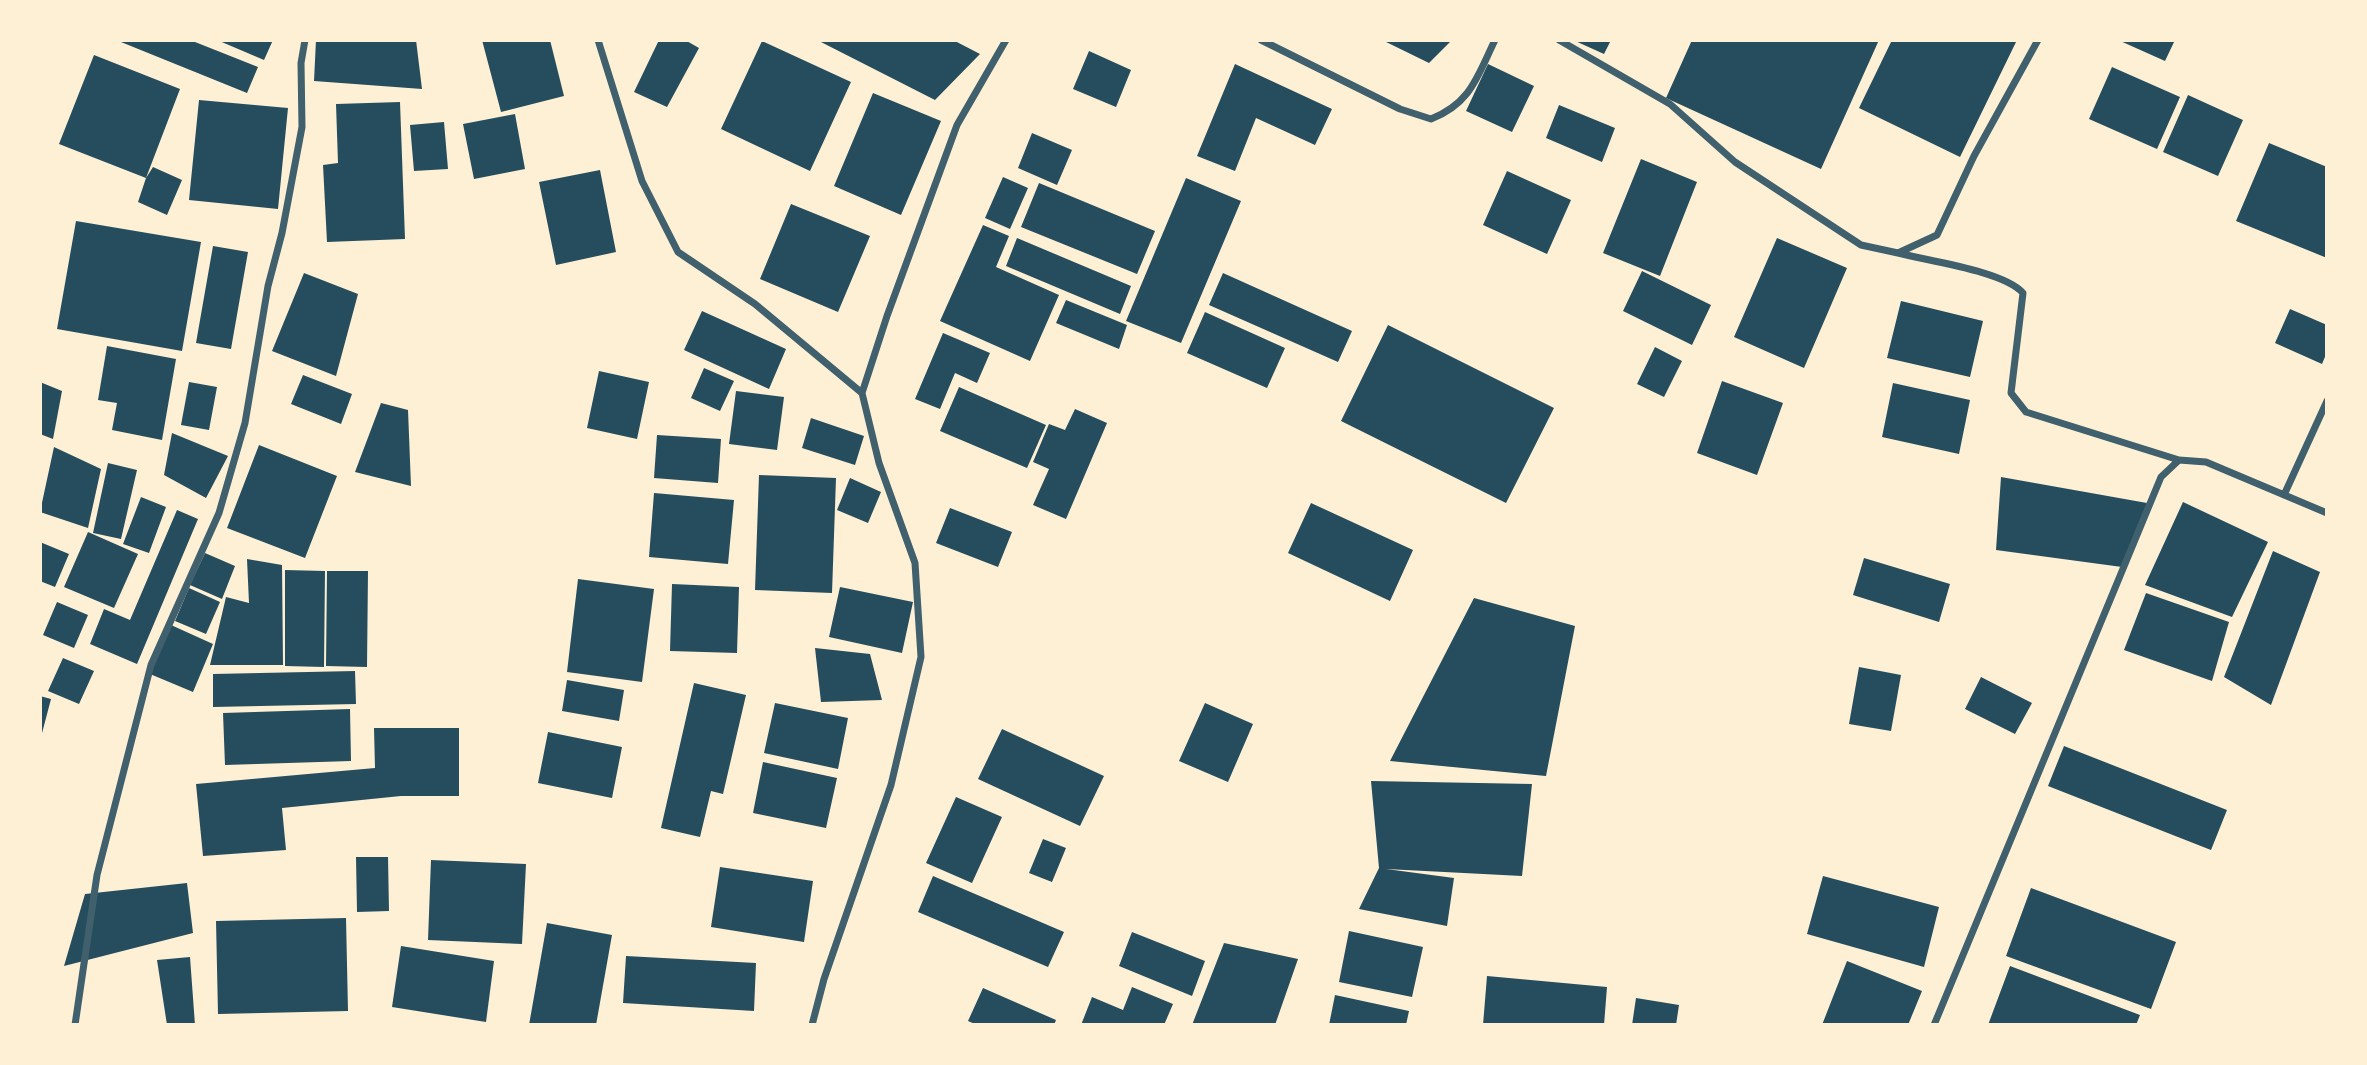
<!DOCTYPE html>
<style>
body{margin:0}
#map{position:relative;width:2367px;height:1065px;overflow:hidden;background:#fdf0d5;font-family:"Times New Roman",serif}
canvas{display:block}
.frame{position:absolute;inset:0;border:42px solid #fdf0d5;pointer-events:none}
</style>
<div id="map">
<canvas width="2367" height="1065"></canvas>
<div class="frame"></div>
</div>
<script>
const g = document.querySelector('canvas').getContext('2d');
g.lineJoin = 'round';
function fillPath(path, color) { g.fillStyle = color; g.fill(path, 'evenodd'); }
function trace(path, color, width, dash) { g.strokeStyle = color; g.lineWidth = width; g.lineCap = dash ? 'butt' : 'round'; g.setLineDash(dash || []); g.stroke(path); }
fillPath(new Path2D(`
 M116,40h74l68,27 -11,26z
 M217,40h56l-9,20z
 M316,40h100l6,49 -108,-8z
 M482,40h68l14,56 -63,16z
 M659,40h26l14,8 -32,59 -33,-15z
 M817,40h136l27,14 -45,46z
 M1382,40h70l-23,23z
 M1573,40h38l-7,14z
 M1692,40h187l-58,129 -155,-71z
 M1892,40h125l-57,117 -101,-49z
 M2118,40h57l-10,21z
 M762,41l89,41 -41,89 -89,-42z
 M1089,51l42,19 -15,37 -43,-18z
 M94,55l86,34 -34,89 -87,-34z
 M1235,64l97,45 -17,36 -59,-27 -21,53 -38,-15z
 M1488,64l46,22 -22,46 -46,-21z
 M2112,67l68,30 -23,52 -68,-30z
 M873,93l68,28 -40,94 -67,-29z
 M2188,95l55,25 -25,56 -55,-24z
 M199,100l89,8 -10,101 -89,-9z
 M400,102l5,137 -78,3 -4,-77 15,-2 -2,-59z
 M1559,105l56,23 -13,34 -56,-24z
 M515,114l10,55 -51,10 -11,-55z
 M444,122l4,47 -34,2 -4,-46z
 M1032,133l40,17 -15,35 -39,-17z
 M2269,143l58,24v91l-91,-37z
 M1641,159l56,23 -37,94 -57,-23z
 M153,167l29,13 -15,35 -29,-13 8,-24z
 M600,170l16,82 -60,13 -17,-83z
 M1507,171l64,29 -24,54 -64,-29z
 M1003,177l25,11 -18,41 -25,-11z
 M1186,178l55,23 -60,142 -55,-22z
 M1039,183l116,48 -18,43 -116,-47z
 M791,204l79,32 -32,76 -78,-33z
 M76,221l125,21 -19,109 -125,-22z
 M983,225l26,11 -13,31 63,28 -29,66 -90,-40z
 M1017,238l114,48 -11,28 -114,-48z
 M1777,238l70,30 -43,100 -70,-31z
 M213,246l35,6 -17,97 -35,-6z
 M1642,271l69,34 -19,40 -69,-34z
 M304,273l54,21 -22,82 -64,-25z
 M1223,273l129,58 -14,31 -129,-57z
 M1066,300l61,25 -8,24 -63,-26z
 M1901,301l82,20 -13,56 -83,-19z
 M2290,309l37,16v27l-5,12 -47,-21z
 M702,311l84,38 -17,40 -85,-39z
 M1205,312l80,36 -18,40 -80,-35z
 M1388,325l166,83 -48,95 -165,-82z
 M943,333l47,20 -13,30 -22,-10 -15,36 -25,-10z
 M107,346l69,13 -14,81 -50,-10 5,-27 -19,-3z
 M1655,347l27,14 -18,36 -27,-13z
 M704,368l30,13 -14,30 -29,-13z
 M599,371l50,11 -12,57 -50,-11z
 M303,375l49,19 -11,30 -50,-20z
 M1722,381l61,22 -26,72 -60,-22z
 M40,382l22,9 -9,48 -13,-5z
 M189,382l28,5 -8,43 -28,-5z
 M1893,383l77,17 -11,54 -77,-17z
 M959,387l87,38 -19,43 -87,-37z
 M736,391l48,6 -7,53 -48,-6z
 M381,403l27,7 3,76 -56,-14z
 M1075,409l32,14 -41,96 -33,-14 16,-36 -16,-7 16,-38 16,6z
 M811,418l53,18 -9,29 -53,-17z
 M172,433l56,23 -22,42 -42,-23z
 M657,435l64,4 -3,44 -64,-5z
 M259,445l78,31 -32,82 -78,-30z
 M54,447l47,22 -13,59 -48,-16z
 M108,463l29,7 -16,69 -28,-6z
 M759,475l77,3 -4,115 -77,-3z
 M2001,477l146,26 -25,64 -126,-17z
 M850,478l31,14 -13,31 -31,-13z
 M654,493l80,7 -6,64 -79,-7z
 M141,497l25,10 -17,46 -26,-9z
 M2183,502l85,40 -36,75 -87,-32z
 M1311,503l102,47 -23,51 -102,-48z
 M950,508l62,24 -14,35 -62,-24z
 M177,510l21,9 -61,145 -47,-20 14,-35 26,11z
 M88,532l50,22 -24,54 -50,-21z
 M40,542l29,12 -14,33 -15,-6z
 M2273,551l47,21 -49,133 -47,-28z
 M205,553l30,13 -13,33 -32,-14z
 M1864,558l86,26 -11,38 -86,-27z
 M247,559l35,6 1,100h-73l16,-68 23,6z
 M285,570l40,1 -1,96 -39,-1z
 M327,571h41l-1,96 -41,-1z
 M578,579l76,10 -12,93 -75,-10z
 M672,584l67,3 -2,66 -67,-2z
 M840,587l73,15 -11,51 -73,-16z
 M189,588l31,14 -14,32 -31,-13z
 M2146,593l83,29 -17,59 -88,-31z
 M1474,598l101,28 -29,150 -156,-15z
 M57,602l31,13 -14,33 -31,-13z
 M171,625l42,19 -20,48 -43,-18z
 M815,648l55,6 12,46 -61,2z
 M63,658l31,13 -15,33 -31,-13z
 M1859,667l42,8 -10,56 -42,-7z
 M355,671l1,33 -143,3v-33z
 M1981,677l51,26 -17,31 -50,-25z
 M567,680l57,10 -5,31 -57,-10z
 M694,683l52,12 -23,99 -12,-3 -11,46 -39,-9z
 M40,696l11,3 -10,38h-1z
 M775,703l73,15 -10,51 -74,-16z
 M1205,703l48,21 -25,58 -49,-21z
 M350,709l1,52 -126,4 -2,-52z
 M374,728h85v68h-58l-119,12 4,42 -83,6 -7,-72 179,-16z
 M1002,729l102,47 -24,50 -102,-47z
 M548,732l74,15 -10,51 -74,-15z
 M2064,746l163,64 -16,40 -163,-64z
 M763,762l74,16 -11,50 -73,-15z
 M1371,781l161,3 -10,92 -136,-7 68,9 -7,48 -88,-17 20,-41z
 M956,797l46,20 -30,66 -46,-20z
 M1043,839l23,9 -14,34 -23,-9z
 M356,857h32l1,54 -32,1z
 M431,860l95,4 -4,80 -94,-4z
 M720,867l93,14 -9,61 -93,-15z
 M933,876l131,56 -16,35 -130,-55z
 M1823,876l116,31 -15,60 -117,-33z
 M187,883l6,50 -129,33 21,-72z
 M2031,888l145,54 -25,67 -145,-53z
 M346,918l2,93 -130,3 -2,-93z
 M547,923l65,12 -16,90h-67z
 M1349,931l74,16 -11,50 -73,-15z
 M1132,932l73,29 -13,35 -73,-30z
 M1224,943l74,16 -23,66h-83z
 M401,946l93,15 -8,61 -94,-15z
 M626,956l130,7 -2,48 -131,-8z
 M190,957l5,68h-28l-10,-65z
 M1847,961l75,30 -14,34h-86z
 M2010,966l130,49 -4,10h-148z
 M1487,976l120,11 -3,38h-121z
 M1132,987l41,17 -9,21h-83l11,-28 31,13z
 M983,988l73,32 -2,5h-77l-9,-4z
 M1335,995l74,16 -3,14h-77z
 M1636,998l43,7 -3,20h-44z`), '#264d5e');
trace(new Path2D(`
 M598,40l44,141 36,71 77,52 107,89
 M1261,40l139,69 31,10c40,-16 46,-42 64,-79
 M1559,40l111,64 65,58 126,83 37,8 39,-18 37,-79 64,-116
 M1898,253c30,8 106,18 125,40l-12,100 15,19 153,48
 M2284,495l43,-94
 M75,1025l22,-150 54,-210 68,-152 26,-90 23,-137 14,-53 20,-106 -1,-64 4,-23
 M812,1025l12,-46 67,-194 30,-128 -6,-94 -36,-100 -17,-70 25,-77 70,-191 49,-85
 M1934,1025l227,-548 18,-17 27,2 121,51`), '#3f606c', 7);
</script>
